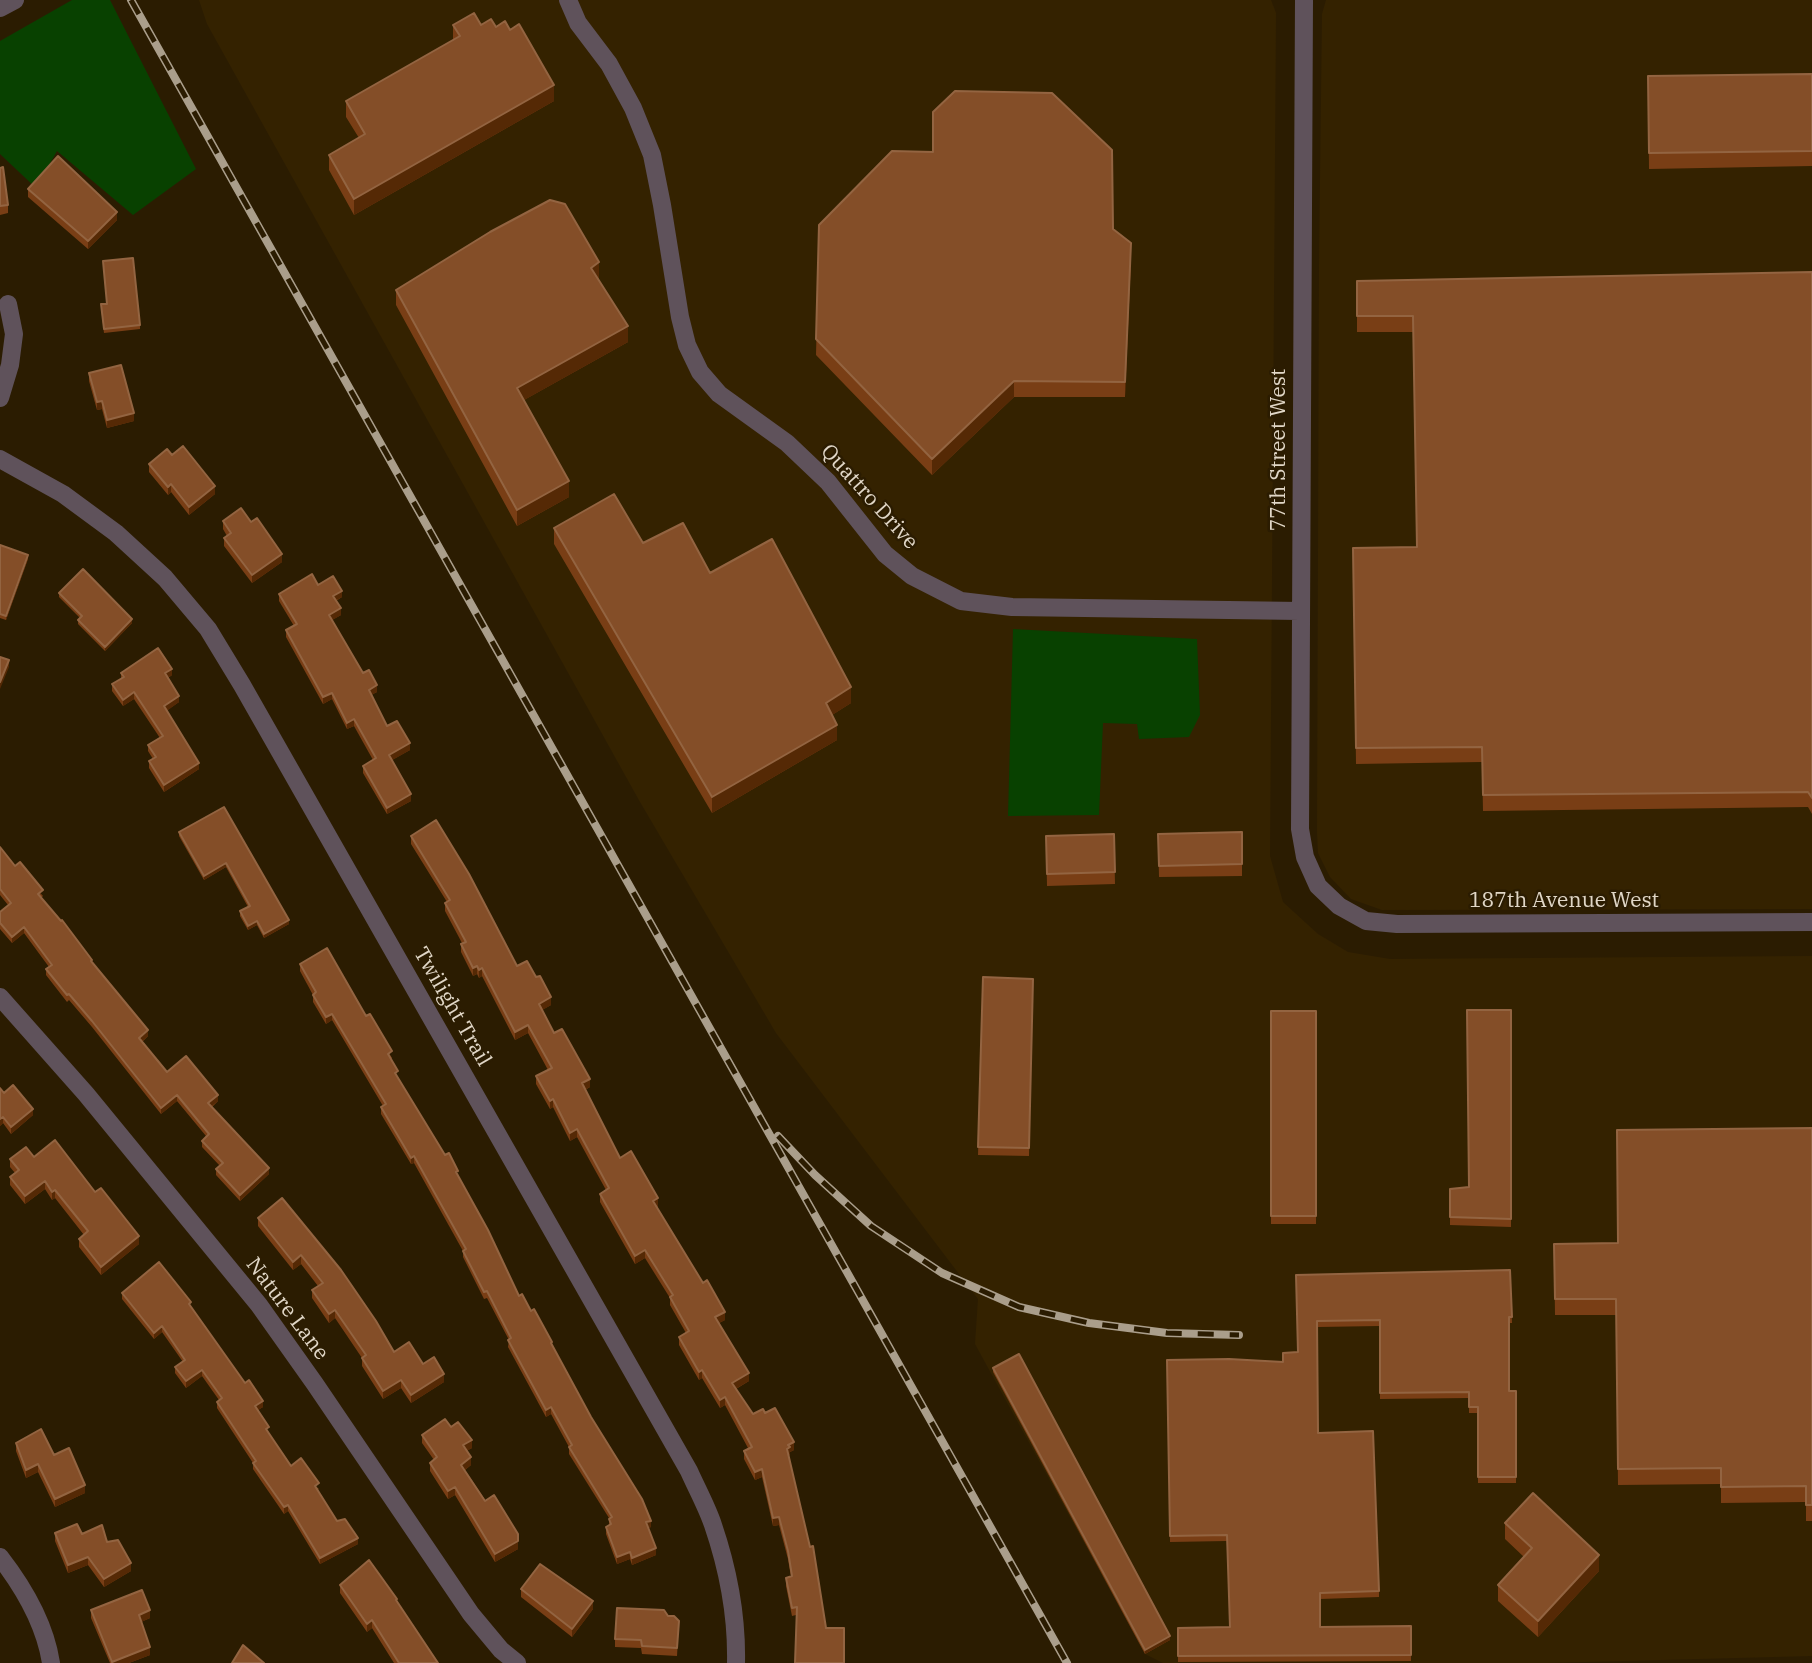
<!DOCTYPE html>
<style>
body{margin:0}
canvas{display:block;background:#2b1c01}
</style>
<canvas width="1812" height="1663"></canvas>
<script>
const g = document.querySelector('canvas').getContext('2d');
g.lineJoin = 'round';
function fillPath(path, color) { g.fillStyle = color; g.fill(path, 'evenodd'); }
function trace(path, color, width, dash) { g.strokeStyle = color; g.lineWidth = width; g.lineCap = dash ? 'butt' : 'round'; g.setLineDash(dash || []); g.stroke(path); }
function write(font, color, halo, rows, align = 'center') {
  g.font = font + ' "IBM Plex Serif",serif'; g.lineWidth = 5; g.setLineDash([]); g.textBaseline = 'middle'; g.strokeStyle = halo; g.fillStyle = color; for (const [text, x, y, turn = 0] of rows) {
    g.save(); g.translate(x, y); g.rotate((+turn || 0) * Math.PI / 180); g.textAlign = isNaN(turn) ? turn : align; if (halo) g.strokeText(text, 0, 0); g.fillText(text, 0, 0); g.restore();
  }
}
fillPath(new Path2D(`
 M199,0h1072l5,13 -6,843 13,46 35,32 30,18 42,7 422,-3v700l-264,7h-385l-18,-9 -170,-310 3,-45 -202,-266 -136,-231 -433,-778z
 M1326,0h486v909l-430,1 -31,-11 -21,-22 -12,-24 -1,-21 2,-568 3,-250z`), '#342200');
fillPath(new Path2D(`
 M72,0h38l86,169 -63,46 -76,-64 -21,37 -36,-34v-113z
 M1013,629l184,10 3,76 -11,22 -50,2 -2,-15 -34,-1 -4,92 -91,1z`), '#084100');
trace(new Path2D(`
 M568,0l10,23 31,41 24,44 19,47 10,50 18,112 7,28 13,27 19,22 68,49 41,39 57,72 27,22 49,25 51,6 288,4
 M1304,0l-4,829 5,28 13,29 21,20 27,15 31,3 415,-2
 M0,8l15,-8
 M0,398l10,-33 4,-31 -6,-30
 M0,459l63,35 53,39 49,45 43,51 34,56 447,786c8,18 18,36 24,54 15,44 24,91 23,138
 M0,997l86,97 173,211 56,79 156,230 30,36 16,13
 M0,1557c24,31 45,67 51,106`), '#5f525b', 18);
const rail = new Path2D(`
 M131,0l936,1663
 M778,1136l37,39 56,51 71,47 77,34 70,16 78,10 72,2`);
trace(rail, '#aa9e8b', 8);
trace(rail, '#2b1c01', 5, [16]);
fillPath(new Path2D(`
 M453,25l43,2 58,74 -200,114 -25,-45v-15l30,-17 -13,-21v-16l107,-61z
 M1812,74v92l-163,3 -1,-93z
 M0,168l8,37v8l-8,2z
 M28,189l89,31 -29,29 -60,-52z
 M819,225l294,4 18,30 -6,138h-111l-82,78 -116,-120z
 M1812,272v542l-4,-7 -325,4 -1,-49 -126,2 -3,-216 64,-1 -4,-215h-56v-51z
 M599,278l-1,1 30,63 -104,58 45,97 -52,29 -121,-221v-15z
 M106,304l34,21v4l-36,4 -3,-25z
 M89,373l45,48 -27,7 -5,-19 -5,1 -8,-29z
 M172,455l43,39 -26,21 -18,-23 -3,3 -19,-23v-8z
 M223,521l28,1 31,40 -30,21 -28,-37v-8l3,-2 -4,-7z
 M554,528l89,15 67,30 141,130 -19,12 5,25 -125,73 -158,-269z
 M0,545l28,14 -22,61 -6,-2z
 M318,585l24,12 -6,4 5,14 -9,5 31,53 14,19 -6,3 16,31 23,24 -18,10 19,41 -24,13 -24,-41v-7l10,-6 -19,-34 -7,3 -15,-30 -9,5 -37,-67v-7l8,-4 -15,-25v-7z
 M59,593l73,30 -27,28 -27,-27v-4l2,-2 -21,-21z
 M121,673l51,2 -4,3 11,24 -13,9 33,58 -35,23 -15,-24v-7l4,-2 -5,-8v-6l12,-7 -26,-39 -11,7 -11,-15v-7l9,-5z
 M224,807l65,117 -25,14 -7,-13 -9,5 -8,-14v-5l8,-4 -22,-40 -22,13 -25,-44v-4z
 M1242,832v44l-83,1 -1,-43z
 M1114,834l1,50 -68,2 -1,-50z
 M411,836l106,130 34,39 -9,5 12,23 36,54 -5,3 35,68 38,49h-2l69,113 -6,3 30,58 -13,8 17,25 12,-1 29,37 -4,2 -1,4 37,172 18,35 -48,-48 -4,1 -6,-30v-8l5,-1 -3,-18 -9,-34 -6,1 -11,-49 -7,3 -11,-21v-8l4,-3 -23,-43 -5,3 -18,-30 -3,2 -20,-35v-8l7,-4 -16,-28v-7l-25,-40 -10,6 -35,-62v-8l6,-4 -16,-29 -13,-24 -7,4 -17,-34 -3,2 -14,-25v-8l12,-6 -20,-37 -13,7 -33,-64 -3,2 -2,-4 -4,2 -12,-24v-8l1,-1 -17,-32v-8l2,-1 -36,-58z
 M0,847l15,19 28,30 -2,2 107,138 -6,6 25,30 51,29 -6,6 57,67 -29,27 -24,-26v-6l4,-3 -18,-19v-6l4,-5 -29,-35 -16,13 -69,-87 -23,-27 -2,2 -21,-27v-6l3,-2 -25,-34 -12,10 -12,-14v-17l8,-7 -8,-10z
 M300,964l66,52 26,42 -1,1 7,19 60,99 61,119 12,15 21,35 99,181 -3,1 8,27 -24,10 -2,-6 -13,5 -11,-30v-7l3,-1v-8l-40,-64v-7l-18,-33 -5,3 -38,-70 1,-7 -22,-42 -3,1 -21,-42v-6l-49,-88 -3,1 -30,-50v-7l2,-1 -51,-86 -6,4 -13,-22v-7l-13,-24z
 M983,977l50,2 -4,177 -51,-1z
 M1511,1010v217l-61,-2v-36l19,-2z
 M1271,1011h45v213h-45z
 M4,1093l29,22 -22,19 -8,-11 -3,3z
 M1812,1128v393h-6v-19l-85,1v-19l-103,1 -2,-170h-61l-1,-71 64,-1z
 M34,1157l61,35 44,52 -38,31 -22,-28v-8l5,-4 -29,-37 -3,2 -7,-11 -20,15 -15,-19v-8l5,-4 -5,-6v-8z
 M282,1198l112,154 29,12 21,18 -33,21 -10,-15 -18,11 -21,-33v-8l-27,-40 -6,5 -17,-25v-8l6,-4 -17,-22 -8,6 -35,-44v-8z
 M1510,1270l2,53h-3v68h7v92h-38v-70h-9v-15l-89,1v-73l-62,1v106l61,158v6l-59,2v28l91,-1v35l-233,1v-34l52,-1 -3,-86 -57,1 -3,-182 116,2 15,-10 -2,-77z
 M122,1293l69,15 54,75 18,24 -5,3 11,23 22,33 28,23 -2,1 20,31 21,23 -38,20 -32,-53 -4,3 -31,-45v-6l-36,-55v-6l2,-2 -17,-24 -16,12 -11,-15v-6l8,-5 -21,-30 -8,7 -32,-40z
 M993,1368l177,272 -25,14 -152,-282z
 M451,1427l21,21 -6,3 5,14 -6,5 53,79 -23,13 -40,-67 -7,4 -18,-28v-8l4,-3 -12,-17v-8z
 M16,1443l38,12 31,38 -30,14 -17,-35 -12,6 -10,-27z
 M1505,1523l94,48 -61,66 -40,-36v-16l26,-28 -19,-18z
 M55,1533l27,1 25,8 24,29 -27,16 -16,-22 -20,8 -13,-32z
 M340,1585l57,17 41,61h-44l-22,-35 -5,4 -27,-39z
 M521,1589l72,20 -21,28 -51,-40z
 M91,1610l59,8 -9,4 9,33 -21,8h-19l-19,-45z
 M668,1616l11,5 -2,35 -35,-2 -1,-6 -26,-1v-8z`), '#793e15');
fillPath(new Path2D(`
 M554,85v16l-200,114v-16z
 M117,212v8l-29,29v-8z
 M1131,243v16l-6,138v-15z
 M599,262v16l-8,5v-15z
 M628,326v16l-111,62v-16z
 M1014,381v16l-82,78v-16z
 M102,401v8l-5,1v-8z
 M134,413v8l-27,7v-8z
 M569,481v16l-52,29v-16z
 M171,484v8l-3,3v-8z
 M215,486v8l-26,21v-8z
 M282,554v8l-30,21v-8z
 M28,555v4l-22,61v-4z
 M342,591v6l-9,5v-6z
 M341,608v7l-12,7v-7z
 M132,619v4l-27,28v-4z
 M9,660v7l-9,22v-7z
 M172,669v6l-7,5v-7z
 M377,685v7l-8,4v-6z
 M851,687v16l-25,16v-16z
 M134,692v7l-11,7v-6z
 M332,693v6l-9,5v-7z
 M179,696v6l-15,11v-7z
 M354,719v7l-7,3v-6z
 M837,725v15l-125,73v-16z
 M410,743v7l-21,12v-7z
 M199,763v6l-35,23v-7z
 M411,794v7l-24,13v-6z
 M226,863v4l-22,13v-4z
 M289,920v4l-25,14v-4z
 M257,921v4l-9,5v-4z
 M24,927v6l-12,10v-6z
 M477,966v8l-4,2v-8z
 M482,968v8l-3,2v-8z
 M551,997v8l-12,7v-8z
 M332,1014v6l-6,4v-7z
 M528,1025v8l-13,7v-8z
 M148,1030v6l-9,8v-6z
 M590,1079v8l-8,4v-8z
 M177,1095v6l-16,13v-6z
 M218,1095v6l-10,8v-6z
 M553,1099v8l-3,2v-8z
 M33,1109v6l-22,19v-7z
 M3,1117v6l-3,3v-7z
 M577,1129v8l-7,4v-8z
 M414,1156v7l-3,1v-6z
 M269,1168v6l-29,27v-6z
 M45,1181v8l-20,15v-8z
 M55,1190v8l-3,2v-8z
 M658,1198v9l-5,2v-8z
 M139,1236v8l-38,31v-8z
 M645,1250v8l-10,6v-8z
 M301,1255v9l-8,6v-8z
 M335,1310v8l-6,5v-9z
 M725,1312v8l-10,5v-8z
 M162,1326v6l-8,7v-6z
 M202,1370v6l-16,12v-7z
 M702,1370v8l-3,2v-8z
 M749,1373v8l-17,10v-8z
 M444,1374v8l-33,21v-8z
 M401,1380v8l-18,11v-8z
 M725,1397v8l-5,3v-8z
 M263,1401v6l-8,5v-6z
 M551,1407v7l-5,3v-7z
 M472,1440v8l-9,5v-8z
 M794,1442v8l-4,2v3l-3,2 1,-12z
 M471,1457v8l-10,8v-8z
 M38,1464v8l-12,6v-8z
 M762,1469v8l-7,3v-8z
 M85,1485v8l-30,14v-8z
 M455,1487v8l-7,4v-8z
 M288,1505v6l-4,3v-7z
 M779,1517v8l-6,1v-8z
 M651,1521v6l-5,2v-7z
 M358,1538v6l-38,20v-6z
 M518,1541v8l-23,13v-8z
 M656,1548v7l-24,10v-7z
 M630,1552v7l-13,5v-7z
 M1599,1555v16l-61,66v-16z
 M88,1557v8l-20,8v-8z
 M131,1563v8l-27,16v-8z
 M593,1601v8l-21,28v-8z
 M150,1610v8l-11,5v-8z
 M372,1620v8l-5,4v-8z
 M1170,1636v4l-25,14v-4z
 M150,1647v8l-21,8h-17v-1z`), '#552905');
const building = new Path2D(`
 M474,13l7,12 10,-6 5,8 9,-6 5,9 9,-6 35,61 -200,114 -25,-44 36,-21 -19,-33 114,-65 -7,-11z
 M1812,74v77l-163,2 -1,-77z
 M955,91l97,2 60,57 1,79 18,14 -6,139 -111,-1 -82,78 -116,-120 3,-114 73,-74 41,1v-40z
 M58,156l59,56 -29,29 -60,-52z
 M3,167l5,38 -8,1v-38z
 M550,200l15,4 34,58 -8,6 37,58 -111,62 52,93 -52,29 -121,-220 94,-58z
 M133,258l7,67 -36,4 -3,-25h6l-4,-43z
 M1812,272v526l-4,-6 -325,3 -1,-48 -126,1 -3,-200 64,-1 -4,-231h-56v-35z
 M121,365l13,48 -27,7 -5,-19 -5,1 -8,-29z
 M183,446l32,40 -26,21 -18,-23 -3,3 -19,-23 18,-15 5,6z
 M614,494l29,49 40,-20 27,50 62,-34 79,148 -25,16 11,22 -125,72 -158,-269z
 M241,508l10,14 6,-4 25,36 -30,21 -28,-37 7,-5 -8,-12z
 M0,545l28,10 -22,61 -6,-2z
 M83,569l49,50 -27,28 -27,-27 4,-4 -23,-23z
 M312,574l6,11 15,-9 9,15 -9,5 8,12 -12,7 34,58 6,-3 8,15 -8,5 18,36 10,-5 13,22 -21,12 22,39 -24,14 -24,-42 13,-8 -22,-39 -7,4 -15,-30 -9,4 -37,-67 11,-6 -18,-30z
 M158,648l14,21 -7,4 14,23 -15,10 35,57 -35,22 -15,-24 7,-4 -8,-12 15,-9 -29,-44 -11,8 -11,-16 12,-7 -3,-4z
 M0,657l9,3 -9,22z
 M224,807l65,113 -25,14 -7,-13 -9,5 -8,-15 10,-5 -24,-43 -22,13 -25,-44z
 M436,820l33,54 48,92 10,-5 9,16 4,-1 11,21 -12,7 15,29 8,-4 28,50 -8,4 38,75 11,-7 27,47 -5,3 50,82 4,-3 18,32 -10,5 34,56 -17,10 21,31 10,-5 2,4 10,-5 19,34 -6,3 2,2 -3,2 23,98 3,-1 13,82h18v35h-49l2,-56 -5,1 -6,-30 6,-2 -4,-25 -9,-34 -6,1 -11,-49 -7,3 -11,-21 8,-4 -27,-50 -5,3 -18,-30 -3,2 -20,-35 10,-6 -19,-34 3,-2 -28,-45 -10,6 -35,-62 9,-6 -19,-35 -13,-24 -7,4 -17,-34 -3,2 -14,-25 16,-8 -24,-43 -13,7 -33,-64 -3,2 -2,-4 -4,2 -12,-24 5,-2 -21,-39 5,-3 -39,-64z
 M1242,832v32l-83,2 -1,-32z
 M1114,834l1,38 -68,2 -1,-38z
 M0,847l15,19 5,-4 23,28 -5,4 23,27 1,-1 30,40 -1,1 57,69 -9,8 28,34 19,-16 32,39 -10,8 61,65 -29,27 -24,-26 7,-6 -21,-22 7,-7 -32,-39 -16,13 -69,-87 -23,-27 -2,1 -21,-26 6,-4 -28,-38 -12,10 -12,-14v-11l11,-9 -11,-14z
 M327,948l39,68 4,-2 22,37 -4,3 10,17 -3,2 50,82 4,-2 9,18 -2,1 32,58 31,66 3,-2 9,17 3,-2 18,33 -1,1 40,74 51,82 9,22 -5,1 10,26 -24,10 -2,-6 -13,5 -11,-30 5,-3 -2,-5 3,-2 -43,-70 3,-2 -21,-38 -5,3 -38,-70 3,-2 -24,-47 -3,1 -21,-41 3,-2 -52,-93 -3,2 -30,-51 5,-3 -54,-90 -6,3 -13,-22 3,-3 -16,-28z
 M983,977l50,2 -4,169 -51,-1z
 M1467,1010h44v209l-61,-2v-28l19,-2z
 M1271,1011h45v205h-45z
 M13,1085l20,24 -22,18 -8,-10 -3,2v-31l4,5z
 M1812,1128v377h-6v-19l-85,1v-19l-103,1 -2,-170h-61l-1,-55 64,-1 -1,-113z
 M55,1140l40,52 6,-4 38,48 -38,31 -22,-28 9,-8 -33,-41 -3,2 -7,-11 -20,15 -15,-19 9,-7 -9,-11 16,-12 8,10z
 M282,1198l59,72 35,51 18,31 15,-10 14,22 11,-7 10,17 -33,21 -10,-15 -18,11 -21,-33 4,-3 -31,-45 -6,4 -17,-24 11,-7 -22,-28 -8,7 -35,-44z
 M159,1262l32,40 -2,2 56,79 4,-3 14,21 -8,5 14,21 -3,2 25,37 10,-8 18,25 -4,3 22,35 8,-2 13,19 -38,20 -32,-53 -4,2 -31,-44 3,-2 -39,-59 5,-4 -20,-28 -16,11 -11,-14 10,-7 -23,-34 -8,7 -32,-40z
 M1510,1270l2,47h-3v74h7v86h-38v-70h-9v-15l-89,1v-73l-63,1 1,112 55,-2 6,160 -59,2v34l91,-1v29l-233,1v-28l52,-1 -3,-92 -57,1 -3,-176 62,-1 54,3v-9l15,-1 -2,-77z
 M1019,1354l151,282 -25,14 -152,-282z
 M445,1419l6,8 7,-5 14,18 -9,5 8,12 -10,8 24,36 9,-6 24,39v7l-23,13 -40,-67 -7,4 -18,-28 7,-6 -15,-22z
 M41,1429l13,26 15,-7 16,37 -30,14 -17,-35 -12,6 -10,-27z
 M1533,1493l66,62 -61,66 -40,-36 34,-37 -27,-25z
 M77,1524l5,10 20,-9 5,17 11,-2 13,23 -27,16 -16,-22 -20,8 -13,-32z
 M369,1560l28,39 -1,1 42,63h-39l-27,-43 -5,4 -27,-39z
 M540,1564l53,37 -21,28 -51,-40z
 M142,1590l8,20 -11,5 11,32 -38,15 -21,-52z
 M617,1608l47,2 4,6h6l5,5 -2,27 -35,-2 -1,-6 -26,-1z
 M243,1645l21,18h-32z`);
fillPath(building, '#844e28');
trace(building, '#936441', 2);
write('21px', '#e1d7c7', '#2b1c01', [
 ["77th Street West",1279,450,-90],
 ["Quattro Drive",869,497,48],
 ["187th Avenue West",1564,901],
 ["Twilight Trail",452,1007,60],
 ["Nature Lane",287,1309,53]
]);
</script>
